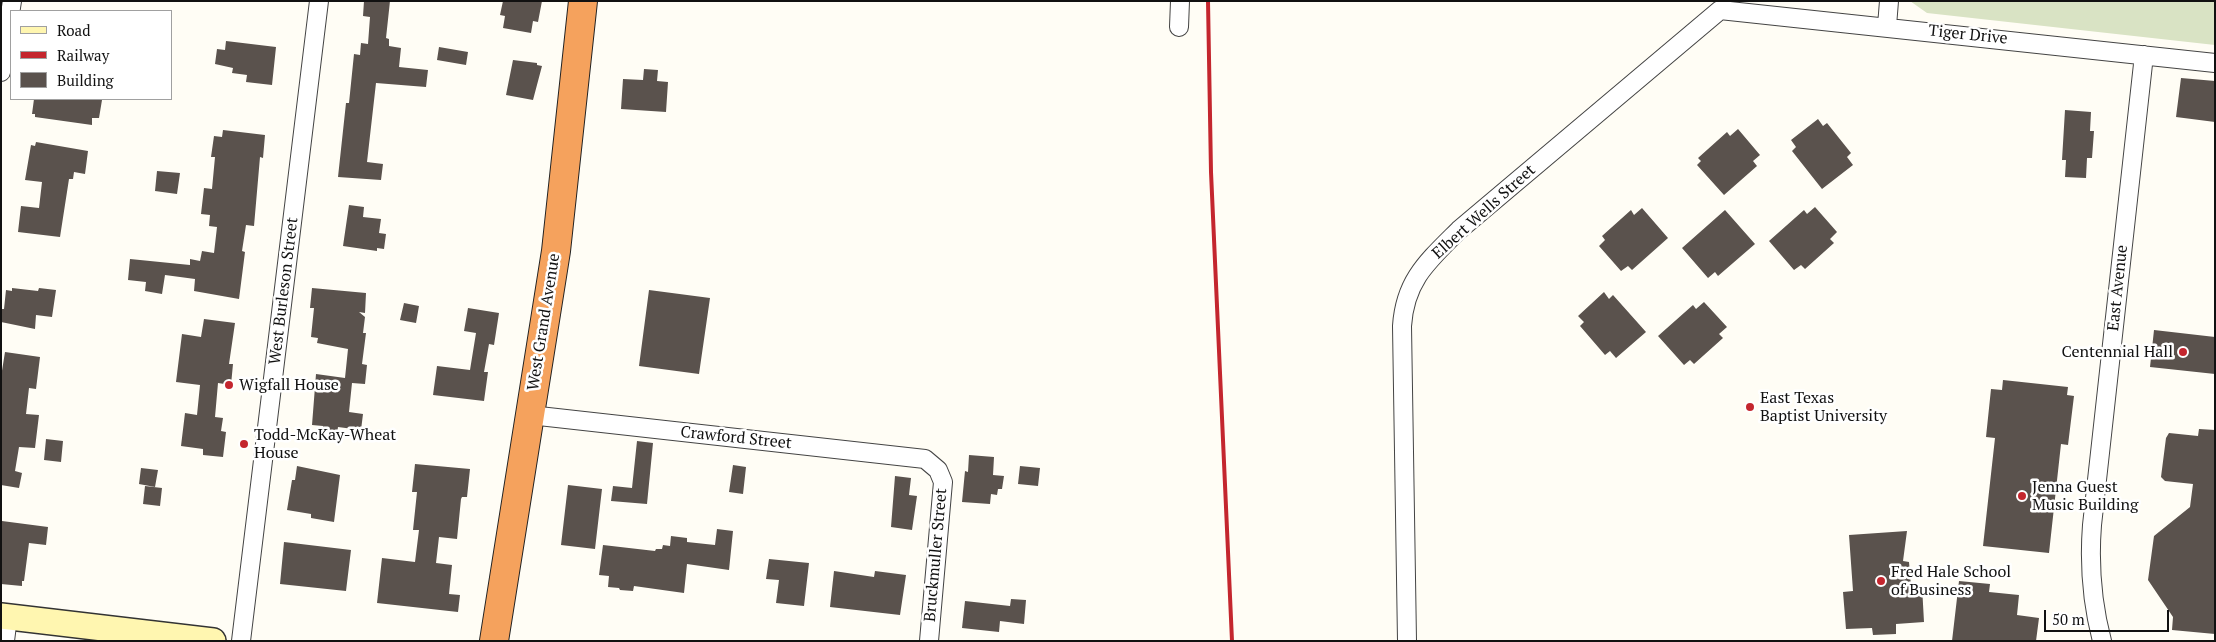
<!DOCTYPE html>
<style>
body{margin:0}
#map{position:relative;width:2216px;height:642px;overflow:hidden;background:#fffdf5;font-family:"PT Serif",serif}
canvas{display:block}
.frame{position:absolute;inset:0;border:2px solid #111;pointer-events:none}
.legend{position:absolute;left:10px;top:10px;width:162px;height:90px;box-sizing:border-box;background:#fff;border:1px solid #a0a0a0;margin:0;padding:6px 9px;list-style:none;font-size:15px;color:#111}
.legend li{display:flex;align-items:center;gap:10px;height:25px}
.legend b{width:25px;border:1px solid #a0a0a0}
.scale{position:absolute;left:2044px;top:610px;width:125px;height:22px;box-sizing:border-box;border:2px solid #111;border-top:0;padding-left:6px;font-size:15px;line-height:18px;white-space:nowrap;color:#111;-webkit-text-stroke:4px #fff;paint-order:stroke}
</style>
<div id="map">
<canvas width="2216" height="642"></canvas>
<div class="frame"></div>
<ul class="legend">
<li><b style="height:6px;background:#fff6b0"></b>Road</li>
<li><b style="height:6px;background:#c4262e"></b>Railway</li>
<li><b style="height:14px;background:#5a524d"></b>Building</li>
</ul>
<div class="scale">50 m</div>
</div>
<script>
const g = document.querySelector('canvas').getContext('2d');
g.lineJoin = 'round';
function fillPath(path, color) { g.fillStyle = color; g.fill(path, 'evenodd'); }
function trace(path, color, width, dash) { g.strokeStyle = color; g.lineWidth = width; g.lineCap = dash ? 'butt' : 'round'; g.setLineDash(dash || []); g.stroke(path); }
function write(font, color, halo, rows, align = 'center') {
  g.font = font + ' "PT Serif",serif'; g.lineWidth = 5; g.setLineDash([]); g.textBaseline = 'middle'; g.strokeStyle = halo; g.fillStyle = color; for (const [text, x, y, turn = 0] of rows) {
    g.save(); g.translate(x, y); g.rotate((+turn || 0) * Math.PI / 180); g.textAlign = isNaN(turn) ? turn : align; if (halo) g.strokeText(text, 0, 0); g.fillText(text, 0, 0); g.restore();
  }
}
fillPath(new Path2D(`
 M1910,1h305v44l-288,-32z`), '#d9e3c4');
fillPath(new Path2D(`
 M364,1h26l-4,37 3,1v7l12,2 -2,19 29,3 -2,17 -50,-4 -9,79 16,2 -2,16 -43,-3 8,-74h3l5,-49 6,1 1,-12 7,1 2,-27 -7,-1z
 M503,1h39l-4,21 -5,-1 -2,12 -28,-5 2,-12 -5,-1z
 M226,41l50,6 -4,38 -26,-3 1,-7 -15,-2 1,-5 -18,-4 2,-15 8,1z
 M439,47l29,5 -2,13 -29,-5z
 M513,60l24,3v2l5,1 -9,34 -27,-5z
 M644,69l14,1 -1,11 11,1 -2,30 -45,-3 2,-30 20,1z
 M2181,78l34,3v41l-39,-5z
 M34,99l68,1 -3,18h-7v7l-57,-8v-3h-3z
 M2065,110l26,2 -1,19h4l-2,27h-5l-1,20 -21,-1 1,-17h-4z
 M1818,119l5,7 4,-3 24,30 -4,4 6,8 -31,24 -30,-38 4,-4 -5,-7z
 M1738,129l22,26 -7,6 4,5 -33,29 -27,-30 4,-4 -3,-3 29,-26 3,4z
 M223,130l42,5 -2,23 -3,-1 -6,69 -8,-1 -4,26 3,1 -6,47 -45,-8 1,-12 -30,-4 -3,19 -17,-3 1,-9 -18,-2 2,-21 60,6v-6l10,2 2,-10 12,2 3,-26 -8,-1 1,-11 -9,-1 3,-26 8,1 3,-32h-4l3,-21 8,1z
 M36,142l52,9 -3,23 -11,-2 -1,7h-4l-9,58 -42,-5 3,-26 18,2 3,-26 -17,-2 6,-35 4,1z
 M157,171l23,2 -3,21 -22,-3z
 M349,205l15,2 -1,10 18,2 -2,14 7,1 -2,15 -7,-1v3l-34,-5z
 M1815,207l22,25 -7,7 4,4 -29,26 -4,-4 -7,5 -25,-29 35,-31 3,4z
 M1642,208l26,30 -36,32 -4,-4 -7,5 -22,-25 6,-6 -3,-4 29,-26 3,5z
 M1725,210l30,34 -37,32 -3,-4 -7,6 -26,-30z
 M12,288l26,3 1,-3 17,2 -4,27 -16,-2 -1,14 -34,-7v-13h3l2,-19 6,1z
 M312,288l54,5 -1,20 -6,-1 6,5 -2,16h3l-4,31 5,1 -2,19 -13,-1 -3,29 14,2 -2,16 -23,-3 -1,7 -14,-2v-6l-11,-1 4,-51 29,4 3,-29 -31,-6 1,-5 -7,-1 3,-29h-4z
 M649,290l61,8 -11,76 -60,-8z
 M1604,292l5,7 4,-4 33,37 -30,26 -6,-7 -5,4 -25,-29 4,-4 -6,-6z
 M1704,302l23,25 -8,7 4,4 -29,26 -4,-4 -6,5 -26,-29 35,-31 3,4z
 M404,303l15,3 -3,17 -16,-3z
 M468,308l31,5 -5,32 -5,-1 -5,28h4l-4,29 -51,-6 4,-29 33,4 6,-37 -12,-2z
 M204,319l31,4 -6,41h4l-2,21 -13,-2 -3,34 8,1 -2,13 5,1 -3,25 -20,-2v-6l-22,-3 4,-33 12,2 3,-30 -24,-3 6,-48 19,3z
 M2154,330l61,7v37l-65,-7z
 M5,352l35,5 -4,32 -7,-1 -3,26 13,1 -4,33 -16,-1 -4,24 7,2 -3,15 -18,-3v-108z
 M2003,380l65,7 -1,8 7,1 -6,49 -7,-1 -12,109 -66,-7 12,-108 -9,-1 5,-48 11,1z
 M2199,429l16,1v204l-43,-4 1,-13 -25,-37 6,-44 36,-29 3,-23 -28,-3 -4,-4 5,-39 3,-5 29,3z
 M46,439l17,2 -2,21 -17,-2z
 M637,441l16,2 -6,61 -36,-3 2,-15 19,2z
 M969,455l25,2 -1,18 11,1 -2,13h-4l-1,6 -6,-1 -1,10 -28,-2 3,-31 3,1z
 M415,464l55,5 -3,28h-5l-1,2 -4,40 -18,-2 -3,26 16,2 -3,29 11,1 -2,17 -81,-9 5,-45 33,4 4,-32h-6l4,-38h-5z
 M733,465l13,2 -3,27 -14,-2z
 M297,466l43,9 -6,47 -23,-4v-4l-24,-4 5,-30h3z
 M1020,466l20,2 -2,18 -20,-2z
 M141,468l17,2 -3,17 -16,-3z
 M895,476l16,2 -2,17 8,1 -5,34 -21,-3z
 M568,485l34,4 -7,60 -34,-4z
 M145,486l17,2 -2,18 -17,-2z
 M2,521l46,6 -2,18 -17,-2 -5,38h-2v5l-21,-2z
 M717,529l16,2 -4,39 -42,-6 -3,29 -50,-7 -1,5 -13,-1 -1,-2 -11,-1 1,-11 -10,-1 4,-30 52,6 1,-2h6l1,-4 7,1 1,-10 16,2v4l28,3z
 M1907,531l-4,30 6,1 2,24h11l2,36 -28,2v10l-23,1 -1,-7 -26,1 -3,-37 10,-1 -4,-56z
 M284,542l67,8 -5,41 -66,-7z
 M769,559l40,4 -5,43 -28,-3 3,-23 -13,-1z
 M834,571l40,6 1,-6 31,4 -6,40 -70,-8z
 M1959,581l31,3 -1,8 30,3 -2,20 22,3 -3,23h-84z
 M1011,599l15,1 -2,24 -24,-3 -1,11 -37,-4 3,-27 45,5z`), '#5a524d');
const street = new Path2D(`
 M1887,26l2,-25
 M1179,27l1,-26
 M1,72l11,-71
 M530,415l395,44 13,11 5,12 -14,159
 M5,641l3,-24
 M241,641l78,-640
 M1407,641l-5,-315c3,-46 26,-65 57,-96l261,-220 495,53
 M2102,641c-10,-38 -13,-77 -10,-116l52,-470`);
const secondary = new Path2D(`
 M1,616l212,25`);
const highway = new Path2D(`
 M494,641l62,-390 27,-250`);
trace(street, '#444', 20);
trace(secondary, '#333', 28);
trace(highway, '#222', 30);
trace(street, '#fff', 18);
trace(secondary, '#fff6b0', 25);
trace(highway, '#f5a25d', 28);
trace(new Path2D(`
 M1208,1l3,171 21,469`), '#c4262e', 4);
for (const [x, y, r, color] of [
 [2183,352,5,"#c4262e"],
 [229,385,5,"#c4262e"],
 [1750,407,5,"#c4262e"],
 [244,444,5,"#c4262e"],
 [2022,496,5,"#c4262e"],
 [1881,581,5,"#c4262e"]
]) { const dot = new Path2D(); dot.arc(x, y, r, 0, 2 * Math.PI); g.fillStyle = color; g.fill(dot); trace(dot, '#fff', 2); }
write('16px', '#111', '#fff', [
 ["Tiger Drive",1968,35,6],
 ["Elbert Wells Street",1484,212,-42],
 ["East Avenue",2118,288,-84],
 ["West Burleson Street",284,291,-83],
 ["West Grand Avenue",544,322,-81],
 ["Crawford Street",736,438,6],
 ["Bruckmuller Street",936,555,-85]
]);
write('16px', '#111', '#fff', [
 ["Centennial Hall",2173,352,"right"],
 ["Wigfall House",239,385],
 ["East Texas",1760,398],
 ["Baptist University",1760,416],
 ["Todd-McKay-Wheat",254,435],
 ["House",254,453],
 ["Jenna Guest",2032,487],
 ["Music Building",2032,505],
 ["Fred Hale School",1891,572],
 ["of Business",1891,590]
], 'left');
</script>
